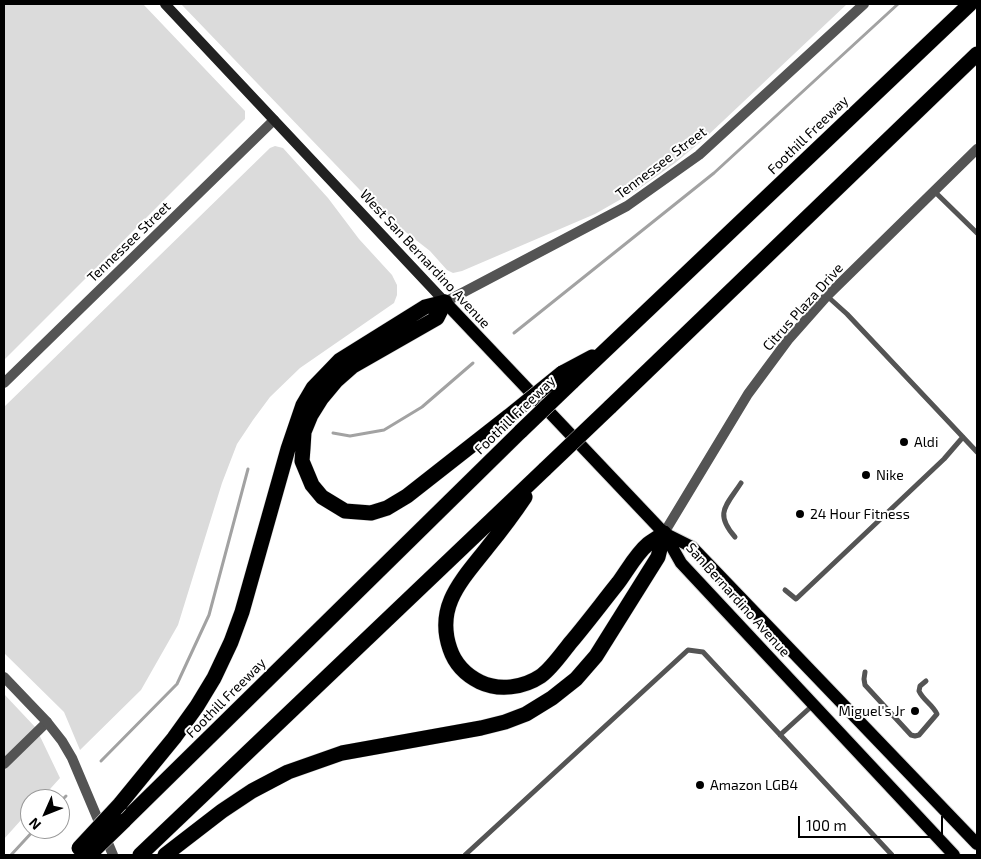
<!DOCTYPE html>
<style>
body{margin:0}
#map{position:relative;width:981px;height:859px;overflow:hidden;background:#fff;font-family:"Exo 2",sans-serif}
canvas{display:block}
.frame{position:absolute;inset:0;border:5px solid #000;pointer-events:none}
.north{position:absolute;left:20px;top:789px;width:50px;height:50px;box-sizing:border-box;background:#fff;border:1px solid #999;border-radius:50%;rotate:226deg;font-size:14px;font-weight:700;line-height:20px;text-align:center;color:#000}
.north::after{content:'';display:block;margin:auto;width:18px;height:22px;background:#000;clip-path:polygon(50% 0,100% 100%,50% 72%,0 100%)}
.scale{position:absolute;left:798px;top:816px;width:145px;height:22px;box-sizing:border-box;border:2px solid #000;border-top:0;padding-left:6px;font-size:15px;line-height:18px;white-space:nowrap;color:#000;-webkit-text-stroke:4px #fff;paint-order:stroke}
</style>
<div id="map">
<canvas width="981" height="859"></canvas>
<div class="frame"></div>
<div class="north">N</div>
<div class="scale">100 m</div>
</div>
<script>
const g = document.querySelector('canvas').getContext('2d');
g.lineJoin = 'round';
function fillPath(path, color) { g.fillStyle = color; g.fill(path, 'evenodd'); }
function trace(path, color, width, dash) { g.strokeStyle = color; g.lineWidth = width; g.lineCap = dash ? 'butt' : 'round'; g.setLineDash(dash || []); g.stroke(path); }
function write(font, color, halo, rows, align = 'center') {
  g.font = font + ' "Exo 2",sans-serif'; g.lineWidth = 4; g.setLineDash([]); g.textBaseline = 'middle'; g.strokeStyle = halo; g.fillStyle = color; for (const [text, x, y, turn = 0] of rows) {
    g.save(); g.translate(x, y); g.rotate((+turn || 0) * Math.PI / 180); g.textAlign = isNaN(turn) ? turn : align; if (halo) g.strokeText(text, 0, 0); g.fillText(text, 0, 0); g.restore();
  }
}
fillPath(new Path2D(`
 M5,4h138l102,107v8l-241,241z
 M181,4h666l-142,134 -30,25 -38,27 -42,24 -133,57 -9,2 -6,-3 -17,-19 -46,-36z
 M275,146l8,2 45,50 31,41 33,36 5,10v10l-3,8 -94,65 -30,29 -17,23 -16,24 -15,39 -44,142 -37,65 -61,60 -16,-38 -60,-59v-246l266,-259z
 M4,694l32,34 24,50 -19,21h-11v11l-26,29z`), '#dbdbdb');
trace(new Path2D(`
 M514,333l200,-160 184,-169
 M333,433l17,3 34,-6 38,-23 51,-44
 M101,761l76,-77 32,-69 39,-146
 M60,802l6,-6
 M11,855l24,-26`), '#a2a2a2', 3);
const primary = new Path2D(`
 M445,302l219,231 17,30 273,292
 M664,533l28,14 285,297`);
const motorway = new Path2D(`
 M445,302l-8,16 -84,48 -17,15 -15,18 -10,16 -7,17 -1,16 -1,13 10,24 10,12 23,14 26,2 16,-5 20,-12 102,-80
 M562,373l30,-16
 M572,382l398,-378
 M610,407l367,-353
 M525,497c-12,18 -25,35 -38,51 -25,32 -52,58 -37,101 5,15 16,26 30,33 19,9 43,6 61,-6 11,-8 21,-23 30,-34 16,-19 31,-39 47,-59 9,-12 18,-29 30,-39 5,-4 11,-7 16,-11
 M120,804l54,-66 23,-32 17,-28 17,-36 11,-30 46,-163 15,-44 10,-17 27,-28 85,-53 20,-5
 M124,821l397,-390
 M140,855l405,-386
 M165,855l57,-44 30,-20 36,-19 54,-19 139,-25 24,-6 21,-8 26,-16 24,-19 20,-23 62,-99 6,-24`);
trace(primary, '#dbdbdb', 14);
trace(motorway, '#dbdbdb', 16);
trace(new Path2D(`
 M934,191l43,42
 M827,296l20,18 130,138
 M735,537c-21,-24 -9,-31 6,-54
 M785,590l11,9 148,-140 19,-22
 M865,672l-1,7 1,6 46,50 4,1 4,-1 18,-21c-4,-9 -14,-14 -18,-23l1,-5 6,-5
 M780,735l33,-30
 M465,855l223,-205 15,2 189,203`), '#545454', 5);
trace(new Path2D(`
 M4,383l270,-263
 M4,764l43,-42`), '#545454', 10);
trace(new Path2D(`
 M445,302l182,-96 72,-51 165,-151
 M664,533l84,-139 40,-54 39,-44 150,-147
 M4,677l43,45 15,19 10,17 41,97`), '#545454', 10);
trace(new Path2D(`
 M165,4l280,298`), '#212121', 10);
trace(primary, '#000', 12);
trace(motorway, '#000', 15);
const motorwayBridge = new Path2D(`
 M509,416l53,-43
 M521,431l51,-49
 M545,469l65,-62
 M79,848l41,-44
 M89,855l35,-34`);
trace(motorwayBridge, '#dbdbdb', 16, []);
trace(motorwayBridge, '#000', 15);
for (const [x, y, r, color] of [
 [904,442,5,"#000"],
 [866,475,5,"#000"],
 [800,514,5,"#000"],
 [915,711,5,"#000"],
 [700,785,5,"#000"]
]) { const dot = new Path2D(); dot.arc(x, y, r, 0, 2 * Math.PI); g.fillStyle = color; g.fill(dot); trace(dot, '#fff', 2); }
write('14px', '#000', '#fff', [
 ["Foothill Freeway",808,135,-44],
 ["Tennessee Street",661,163,-37],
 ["Tennessee Street",129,242,-44],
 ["West San Bernardino Avenue",425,259,47],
 ["Citrus Plaza Drive",803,307,-48],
 ["Foothill Freeway",515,415,-44],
 ["San Bernardino Avenue",738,600,48],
 ["Foothill Freeway",226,698,-45]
]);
write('14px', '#000', '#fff', [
 ["Aldi",914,442],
 ["Nike",876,475],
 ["24 Hour Fitness",810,514],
 ["Miguel's Jr",905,711,"right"],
 ["Amazon LGB4",710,785]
], 'left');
</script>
